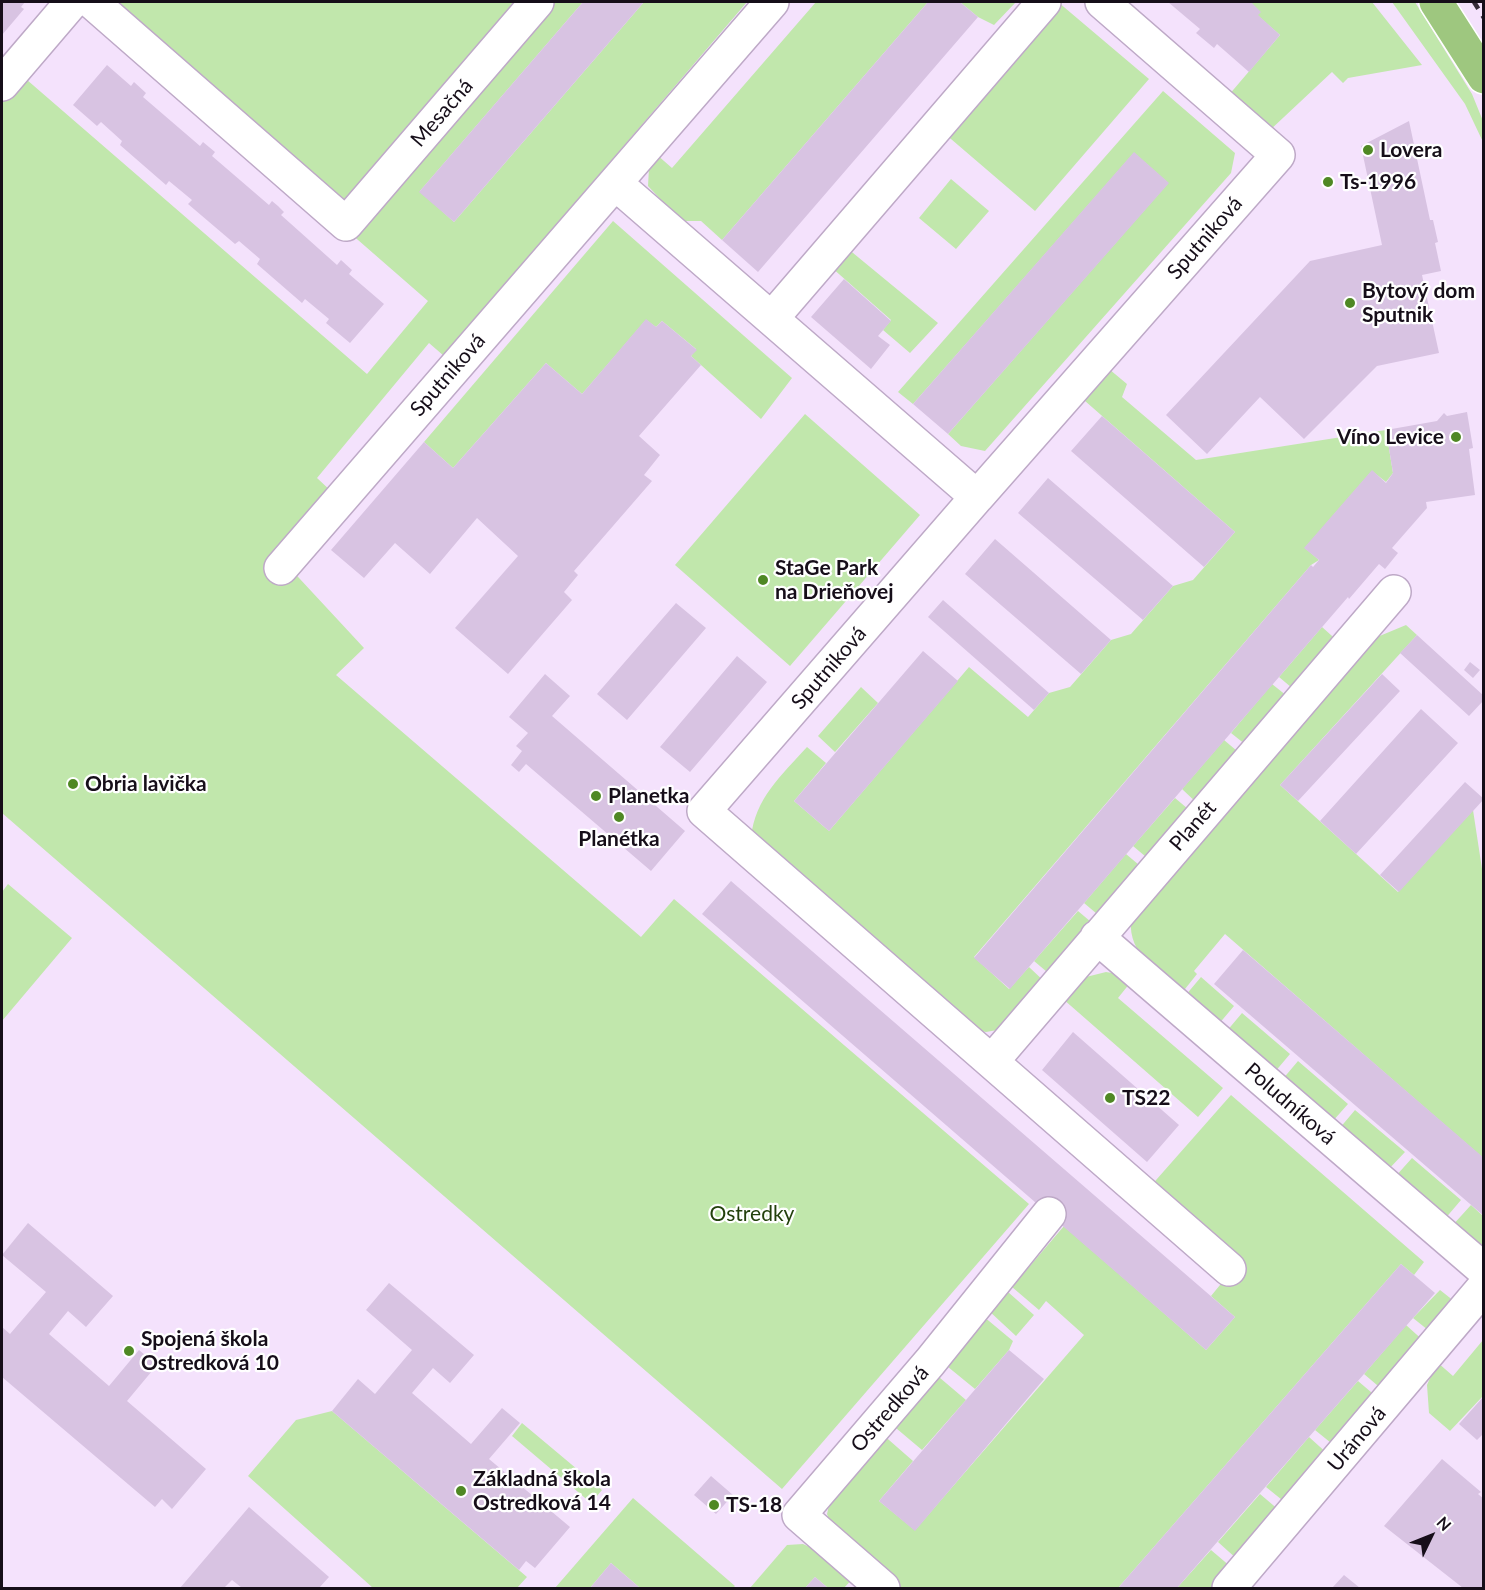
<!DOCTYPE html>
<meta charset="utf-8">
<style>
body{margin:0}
#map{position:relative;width:1485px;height:1590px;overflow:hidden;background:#f4e2fc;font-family:Lato,sans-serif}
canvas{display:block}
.frame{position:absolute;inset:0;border:3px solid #160e19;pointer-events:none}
.north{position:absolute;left:1401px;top:1506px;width:60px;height:60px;-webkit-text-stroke:4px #fff;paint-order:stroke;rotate:47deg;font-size:16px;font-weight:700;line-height:24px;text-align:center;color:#160e19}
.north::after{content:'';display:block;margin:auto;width:21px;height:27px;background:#160e19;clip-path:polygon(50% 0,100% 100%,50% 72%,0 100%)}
</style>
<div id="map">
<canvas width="1485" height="1590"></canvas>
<div class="frame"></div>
<div class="north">N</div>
</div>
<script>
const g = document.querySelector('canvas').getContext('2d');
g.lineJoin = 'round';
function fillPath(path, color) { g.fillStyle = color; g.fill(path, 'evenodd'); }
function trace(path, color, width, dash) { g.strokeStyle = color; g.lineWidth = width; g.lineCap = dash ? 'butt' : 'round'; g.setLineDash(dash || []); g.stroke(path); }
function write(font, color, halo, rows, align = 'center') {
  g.font = font + ' Lato,sans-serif'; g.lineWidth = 4.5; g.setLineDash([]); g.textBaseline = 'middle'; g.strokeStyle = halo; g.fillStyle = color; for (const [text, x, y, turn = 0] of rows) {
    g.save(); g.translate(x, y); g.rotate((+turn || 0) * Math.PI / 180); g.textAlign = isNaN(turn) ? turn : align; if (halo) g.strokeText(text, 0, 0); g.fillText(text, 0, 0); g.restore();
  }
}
fillPath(new Path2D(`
 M85,2h498l-163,189 34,31 190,-220h103l-303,354 -15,-13 -112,135 15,14 -58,59 90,97 -28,27 305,262 33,-38 355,305 -247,285 -780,-676v-720l17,-20 348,301 61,-73z
 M816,2h112l-206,238 -21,-19h-20l-33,-35 1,-18 7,-14 16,14z
 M960,2h56l-22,23 -16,-8z
 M1058,2l91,77 -114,132 -91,-78z
 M1242,2h130l50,63 -74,13 -5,5 -11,-11 -64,60 -40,-36 52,-61z
 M1392,2h23l57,92 11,27v21l-18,-38z
 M1163,91l72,62 -4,20 -246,278 -24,-5 -13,-12 220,-251 -34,-30 -221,251 -15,-12z
 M951,179l38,32 -33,38 -37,-31z
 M613,221l179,157 -31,41 -70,-63 5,-7 -34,-28 -6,6 -10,-7 -64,74 -36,-31 -93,105 -29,-26z
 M847,248l91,75 -28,30 -27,-23 8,-10 -60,-53z
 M1103,364l24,20 -5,13 74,63 190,-30 7,43 -7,9 -14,-11 -67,77 14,12 -8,5 -337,392 35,32 20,-22 18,17 -44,45 -17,3 -15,-3 -220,-191c4,-40 30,-62 56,-91l19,16 -32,38 35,30 140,-164 59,50 21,-24 21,-6 41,-47 20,-6 42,-48 20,-6 42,-48 -158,-138z
 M805,414l115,101 -130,151 -115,-101z
 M1406,625l11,10 -137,150 118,107 75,-82 11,72 -1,276 -258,-224 -31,37 3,3 -16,20c-22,-19 -53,-41 -50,-73l227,-276z
 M1322,627l19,17 -43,49 -19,-16z
 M1272,684l20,16 -41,49 -20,-16z
 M861,687l17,16 -43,49 -17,-16z
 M1224,740l19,16 -43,50 -18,-17z
 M1175,798l19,16 -42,48 -19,-16z
 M1126,854l19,16 -42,49 -19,-16z
 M8,884l64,54 -70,83v-129z
 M1078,911l19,16 -44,50 -19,-16z
 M1106,972l12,2 12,9 -12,15 105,90 -25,29 -135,-118 23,-22z
 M1201,977l33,29 -16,19 -33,-29z
 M1242,1013l48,41 -16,19 -48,-41z
 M1298,1061l50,43 -16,18 -50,-42z
 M1231,1095l193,167 -10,13 -13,-11 -283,324h-229l-57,-60 -5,-14 3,-13 51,-68 32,28 -34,40 36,29 169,-195 -38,-34 -7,9 -27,-23 52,-61 142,124 29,-33 -24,-21 18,-22 -80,-86z
 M1355,1110l50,42 -18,19 -48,-42z
 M1412,1158l49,42 -17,20 -49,-43z
 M1471,1205l12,11v35l-32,-24z
 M1440,1290l19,15 -26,29 -20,-16z
 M1008,1292l26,23 -18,21 -28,-26z
 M983,1316l30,25 -4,9 -34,39 -33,-27z
 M1406,1325l20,18 -42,48 -20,-17z
 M1483,1340v56l-33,35 -21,-18 -2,-28 10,-23 16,14z
 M933,1372l33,28 -44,50 -32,-27z
 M1358,1381l20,17 -42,49 -21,-17z
 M332,1411l195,166 -10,11h-144l-125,-112 48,-56z
 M522,1423l80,67 -11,13 -79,-67z
 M1309,1437l20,18 -42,49 -21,-17z
 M1260,1494l20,17 -42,49 -20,-18z
 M633,1498l102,88 -2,2h-93l-29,-25 -21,25h-35z
 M803,1544l30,14 22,18 -11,12h-16l-13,-11 -10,11h-55l37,-43z
 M1211,1550l20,17 -18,21h-36z`), '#c1e7ac');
fillPath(new Path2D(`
 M2,2h23l-4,5 3,2 -22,26z
 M583,2h61l-190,220 -35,-30z
 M928,2h32l18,15 -220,255 -36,-32z
 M1168,2h83l10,10 -3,3 22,20 -31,37 -32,-28 -3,4 -18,-15 4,-4z
 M107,65l24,21 3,-4 12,11 -3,4 57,49 3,-4 12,10 -3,4 57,49 3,-4 6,5 6,6 -3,3 56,50 4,-5 11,10 -3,4 35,30 -34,39 -24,-20 3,-4 -24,-20 -3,4 -45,-39 3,-5 -21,-18 -4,3 -47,-40 4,-4 -23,-19 -3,4 -46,-40 2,-4 -21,-19 -4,4 -24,-21z
 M1409,121l21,99h3l5,22 -3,1 6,28 -19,4 17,78 -62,13 -73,73 -44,-42 -53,57 -41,-39 144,-154 72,-16 -21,-99z
 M1134,152l35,31 -221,251 -35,-30z
 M844,279l47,42 -13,15 12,9 -19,24 -60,-52z
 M646,319l10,8 6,-6 35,29 -6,6 10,9 -62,71 21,19 -16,20 8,6 -78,90 4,4 -14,17 8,8 -64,74 -53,-46 63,-72 -41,-38 -47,56 -35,-31 -31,35 -33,-28 93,-108 29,26 93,-105 36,31z
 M1467,412l6,36 -4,1 6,46 -49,7 1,6 -35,40 6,5 -13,16 -6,-5 -30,35 -1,-2 -338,392 -36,-31 337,-393 2,2 6,-7 -15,-12 68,-78 14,13 7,-10 -7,-43 51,-9 7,-8 3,3z
 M1102,416l133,116 -31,35 -133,-116z
 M1048,478l125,108 -30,34 -125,-107z
 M995,539l116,101 -30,34 -116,-100z
 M943,600l106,93 -15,17 -106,-93z
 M676,603l30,25 -79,92 -30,-26z
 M1417,635l67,61v4l-15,16 -69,-63z
 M923,651l35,30 -129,150 -35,-30z
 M737,656l30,26 -77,90 -30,-25z
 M1470,662l10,8 -7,8 -9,-8z
 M545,674l25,22 -18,20 133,115 -34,40 -125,-107 -7,8 -8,-7 11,-14 -6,-5 12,-13 -19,-16z
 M1382,674l18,17 -102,110 -18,-16z
 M1421,709l37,34 -102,111 -36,-33z
 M1465,782l19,17 -85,93 -19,-17z
 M731,881l504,436 -29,33 -504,-436z
 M1243,950l241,208v58l-270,-232z
 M1073,1032l106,93 -32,37 -105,-92z
 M28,1223l85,73 -27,31 -18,-16 -19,23 60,52 30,-36 18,15 -30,36 79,68 -34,40 -10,-10 -7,8 -153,-130v-50l8,7 36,-42 -44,-37z
 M1401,1264l34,29 -71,81 -187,214h-59z
 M389,1283l85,72 -24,28 -17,-15 -21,25 59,51 31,-36 18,15 -31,36 81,68 -35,41 -9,-7 -7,9 -187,-159 26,-32 17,15 37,-44 -46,-40z
 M1009,1350l35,29 -129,152 -36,-30z
 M1484,1396v37l-7,7 -18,-16z
 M1442,1459l39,33 -3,2 6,5v89h-21l-79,-62z
 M711,1476l22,19 -17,19 -22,-19z
 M249,1507l80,70 -10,11h-77l-10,-8 -8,8h-44z
 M611,1563l29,25h-50z
 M1344,1575l16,13h-28z
 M815,1577l13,11h-23z`), '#d8c3e2');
const minor = new Path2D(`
 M92,2l254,222 191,-222
 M2,84l70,-82
 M615,183l362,314 301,-342 -176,-153
 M772,318l272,-316
 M977,497l-273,314 525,458
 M281,568l491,-566
 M1097,937l387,333
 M993,1060l401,-468
 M883,1588l-84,-73 131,-153 119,-148
 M1229,1588l255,-301`);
const major = new Path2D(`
 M1436,2l48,75`);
trace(minor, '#bea9c7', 36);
trace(major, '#fff', 36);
trace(minor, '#fff', 33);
trace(major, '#9ec77f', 33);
trace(new Path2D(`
 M1474,2l10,16`), '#352b38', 4.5, [8, 8]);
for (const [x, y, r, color] of [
 [1368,150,6,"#4f8824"],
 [1328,182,6,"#4f8824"],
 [1350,303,6,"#4f8824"],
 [1456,437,6,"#4f8824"],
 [763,580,6,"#4f8824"],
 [73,784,6,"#4f8824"],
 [596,796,6,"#4f8824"],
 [619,817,6,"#4f8824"],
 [1110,1098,6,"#4f8824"],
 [129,1351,6,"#4f8824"],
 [461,1491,6,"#4f8824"],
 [714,1505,6,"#4f8824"]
]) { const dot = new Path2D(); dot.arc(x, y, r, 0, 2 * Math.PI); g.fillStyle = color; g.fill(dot); trace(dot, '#fff', 2); }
write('21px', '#160e19', '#fff', [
 ["Mesačná",442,113,-49],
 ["Sputniková",1205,238,-49],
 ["Sputniková",448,375,-49],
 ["Sputniková",829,668,-49],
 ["Planét",1193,826,-49],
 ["Poludníková",1290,1104,41],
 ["Ostredková",890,1409,-49],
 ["Uránová",1357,1439,-50]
]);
write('bold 21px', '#160e19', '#fff', [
 ["Lovera",1380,150],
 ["Ts-1996",1340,182],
 ["Bytový dom",1362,291],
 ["Sputnik",1362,315],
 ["Víno Levice",1444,437,"right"],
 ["StaGe Park",775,568],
 ["na Drieňovej",775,592],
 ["Obria lavička",85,784],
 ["Planetka",608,796],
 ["Planétka",619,839,"center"],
 ["TS22",1122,1098],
 ["Spojená škola",141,1339],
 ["Ostredková 10",141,1363],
 ["Základná škola",473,1479],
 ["Ostredková 14",473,1503],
 ["TS-18",726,1505]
], 'left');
write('21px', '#22400b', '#fff', [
 ["Ostredky",752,1214]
]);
</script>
